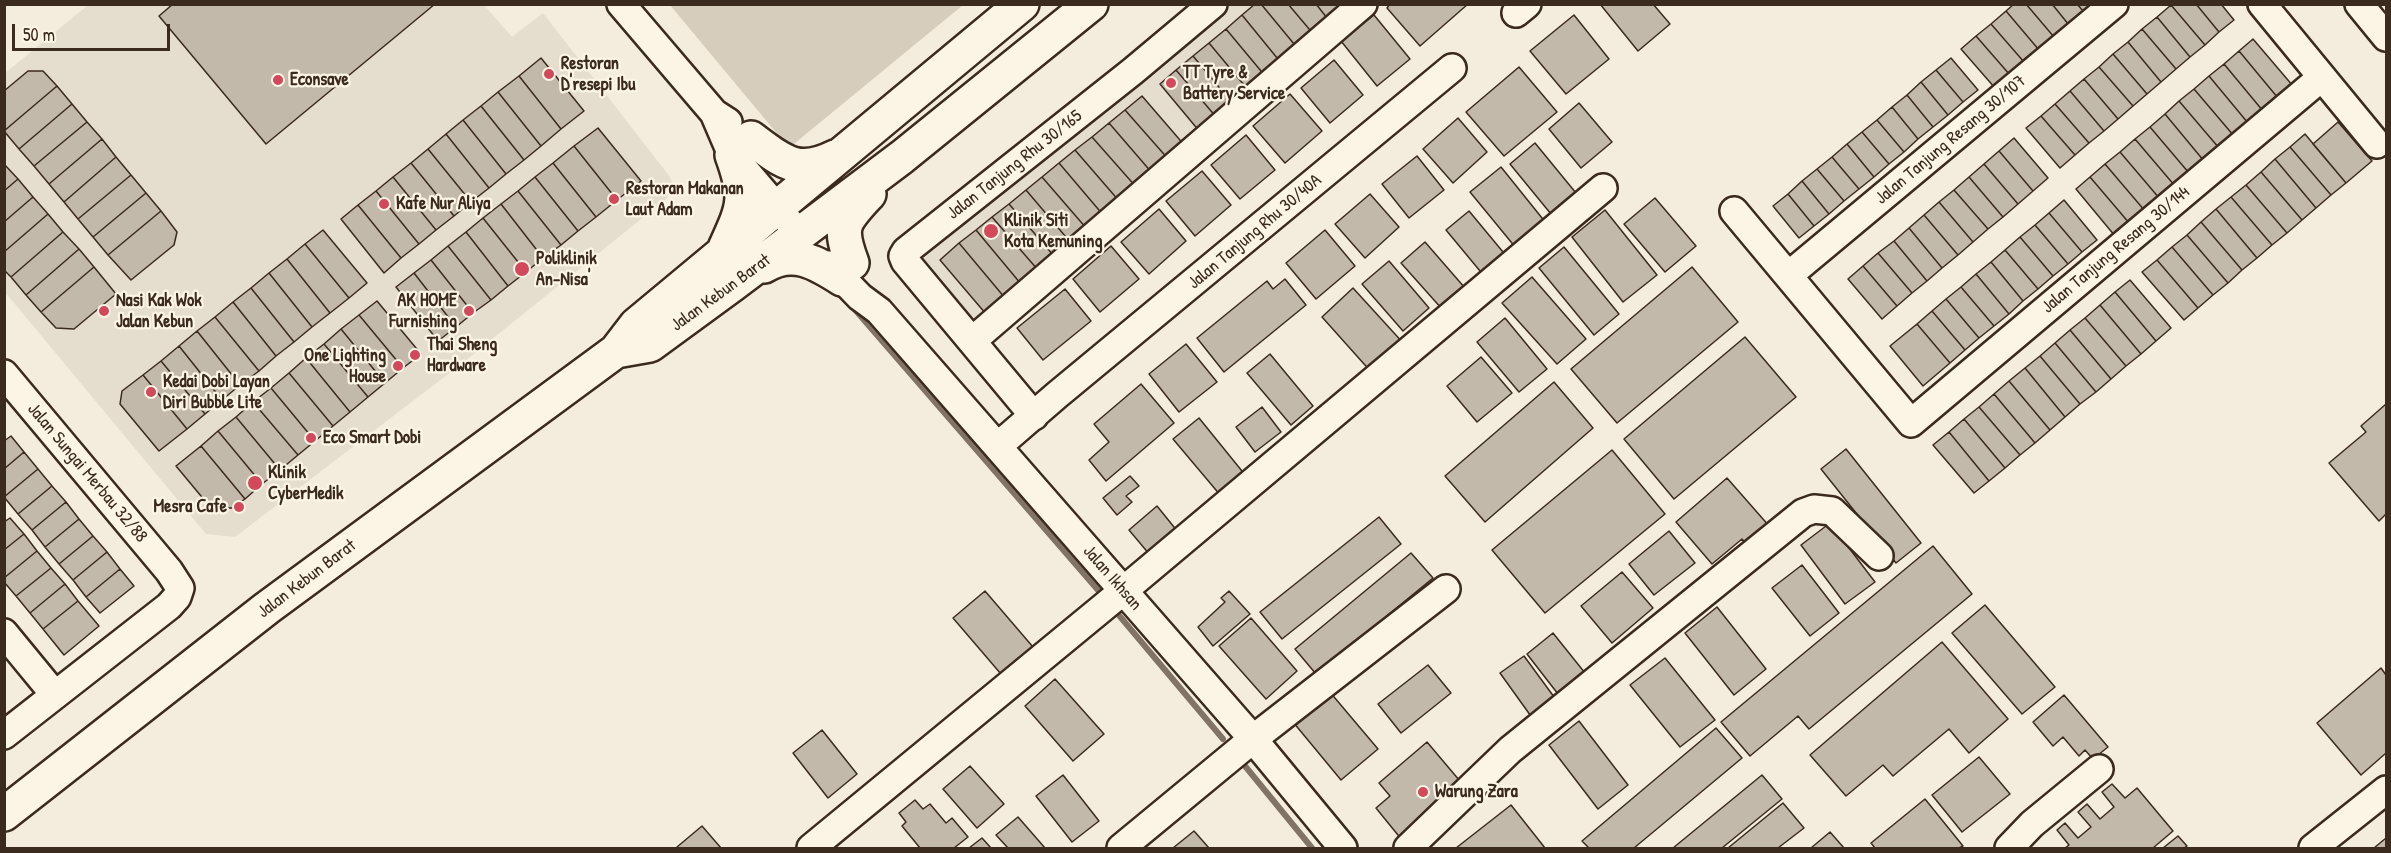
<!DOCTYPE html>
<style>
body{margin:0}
#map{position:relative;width:2391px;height:853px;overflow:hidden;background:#f4eddd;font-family:"Patrick Hand",sans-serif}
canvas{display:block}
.frame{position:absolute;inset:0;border:6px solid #3b2a1e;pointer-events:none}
.scale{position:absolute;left:12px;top:24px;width:158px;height:27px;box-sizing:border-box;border:3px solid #3b2a1e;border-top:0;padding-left:8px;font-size:18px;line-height:21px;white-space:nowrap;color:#3b2a1e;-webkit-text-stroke:4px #fcf5e5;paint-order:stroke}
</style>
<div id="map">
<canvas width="2391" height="853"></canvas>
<div class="frame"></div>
<div class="scale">50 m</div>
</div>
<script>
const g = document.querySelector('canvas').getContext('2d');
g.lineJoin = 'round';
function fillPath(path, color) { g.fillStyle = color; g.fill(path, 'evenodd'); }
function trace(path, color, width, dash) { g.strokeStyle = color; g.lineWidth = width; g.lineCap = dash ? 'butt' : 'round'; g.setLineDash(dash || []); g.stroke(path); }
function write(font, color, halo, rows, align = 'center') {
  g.font = font + ' "Patrick Hand",sans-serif'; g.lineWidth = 4.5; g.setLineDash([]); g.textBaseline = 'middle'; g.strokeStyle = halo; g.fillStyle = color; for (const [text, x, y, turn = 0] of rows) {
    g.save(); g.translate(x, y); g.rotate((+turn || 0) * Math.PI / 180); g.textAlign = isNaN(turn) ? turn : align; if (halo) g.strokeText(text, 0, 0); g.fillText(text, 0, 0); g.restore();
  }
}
fillPath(new Path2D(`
 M88,5h396l28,32 31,-24 127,164 4,11 -8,11 -206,166 -225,172 -29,-3 -201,-242 -1,-218z
 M1226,5h126l-378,324 -61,-73 219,-173z`), '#e5ddce');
fillPath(new Path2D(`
 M670,5h293l-174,143z`), '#d6cdbd');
trace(new Path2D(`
 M851,305l253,292
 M1112,607l111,132
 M1245,766l67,82`), '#817466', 6);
const building = new Path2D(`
 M173,4h262l-169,140 -107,-128z
 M1255,4h6l38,46 -17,14 -40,-49z
 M1261,4h27l27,32 -16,14z
 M1288,4h28l15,19 -16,13z
 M1316,4h28l-13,19z
 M1390,4h78l-48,42 -33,-38z
 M1600,4h53l17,20 -32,27z
 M2014,4h12l28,33 -15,13 -33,-39z
 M2026,4h26l17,21 -15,12z
 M2052,4h25l7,8 -15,13z
 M2077,4h15l-8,8z
 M2196,4l23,28 -14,13 -34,-40z
 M2196,4h25l13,16 -15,12z
 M2171,5l34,40 -15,12 -33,-40z
 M2006,11l33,39 -15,12 -33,-38z
 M1242,15l40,49 -16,13 -40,-48z
 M1374,15l36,44 -33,27 -36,-45z
 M1574,15l35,44 -43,35 -36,-43z
 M2157,17l33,40 -14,12 -34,-40z
 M1991,24l33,38 -14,13 -34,-39z
 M1226,29l40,48 -17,14 -40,-48z
 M2142,29l34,40 -15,13 -33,-40z
 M1976,36l34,39 -15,13 -34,-39z
 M2253,39l40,47 -15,12 -39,-47z
 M2128,42l33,40 -14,12 -34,-40z
 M1209,43l40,48 -16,13 -40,-48z
 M2239,51l39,47 -15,13 -39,-47z
 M2113,54l34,40 -14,12 -34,-39z
 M1193,56l40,48 -16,14 -41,-48z
 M541,58l43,53 -23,18 -42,-53z
 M1951,58l27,32 -15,12 -27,-32z
 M1334,60l29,35 -33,28 -29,-35z
 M2224,64l39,47 -15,12 -39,-47z
 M1519,67l38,45 -53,44 -38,-44z
 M2099,67l34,39 -15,13 -34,-40z
 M1176,70l41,48 -17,14 -40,-48z
 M1936,70l27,32 -15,13 -27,-33z
 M28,71h15l14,15 -53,45v-40z
 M519,76l42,53 -20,17 -43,-54z
 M2209,76l39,47 -14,13 -40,-47z
 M2084,79l34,40 -14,12 -34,-40z
 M1921,82l27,33 -15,12 -26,-32z
 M57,86l15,18 -53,45 -15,-18z
 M2194,89l40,47 -15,12 -40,-47z
 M2070,91l34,40 -15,12 -34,-39z
 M498,92l43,54 -17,14 -43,-54z
 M1290,94l32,37 -37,32 -32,-37z
 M1907,95l26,32 -15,12 -26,-32z
 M1142,96l44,51 -16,14 -45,-51z
 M2179,101l40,47 -15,13 -39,-47z
 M1579,103l33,39 -31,26 -32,-39z
 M72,104l15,18 -53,44 -15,-17z
 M2055,104l34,39 -14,12 -34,-39z
 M481,106l43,54 -18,14 -43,-54z
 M1892,107l26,32 -14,13 -27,-32z
 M1125,110l45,51 -17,13 -44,-51z
 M2165,114l39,47 -15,12 -39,-46z
 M2041,116l34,39 -15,13 -34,-40z
 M1458,118l29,34 -34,31 -30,-34z
 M463,120l43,54 -17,14 -43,-54z
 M1877,120l27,32 -15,12 -27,-32z
 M87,122l15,17 -53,45 -15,-18z
 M2338,122l34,39 -26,22 -33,-39z
 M1109,123l44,51 -16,14 -45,-51z
 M2150,127l39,46 -14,13 -40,-47z
 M598,128l43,53 -24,19 -43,-54z
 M1862,132l27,32 -15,13 -27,-33z
 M446,134l43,54 -18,14 -43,-53z
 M2305,134l41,49 -15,12 -41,-48z
 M1246,135l29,35 -35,29 -29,-34z
 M1092,137l45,51 -17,14 -45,-52z
 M2014,138l34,40 -15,13 -34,-40z
 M102,139l14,18 -52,45 -15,-18z
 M2135,139l40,47 -15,13 -40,-47z
 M1535,143l41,50 -25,21 -41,-50z
 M1847,144l27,33 -15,12 -27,-32z
 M574,146l43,54 -21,17 -43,-54z
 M2290,147l41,48 -15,13 -41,-49z
 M428,149l43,53 -17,14 -43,-53z
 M1075,150l45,52 -16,14 -45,-53z
 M1999,151l34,40 -15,13 -34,-40z
 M2120,152l40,47 -15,12 -40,-47z
 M1417,156l27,34 -35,28 -27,-34z
 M116,157l15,18 -53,44 -14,-17z
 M1832,157l27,32 -15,12 -27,-32z
 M2275,159l41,49 -14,12 -41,-48z
 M411,163l43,53 -18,14 -43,-53z
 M553,163l43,54 -18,14 -43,-54z
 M1059,163l45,53 -17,13 -45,-52z
 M4,164l14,15 -14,12z
 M1984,164l34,40 -15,13 -34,-40z
 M2105,164l40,47 -15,13 -40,-47z
 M1501,167l45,56 -30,25 -46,-56z
 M1817,169l27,32 -15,13 -27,-33z
 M1202,171l29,34 -36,31 -29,-35z
 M2261,172l41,48 -15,13 -41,-48z
 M131,175l15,18 -53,44 -15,-18z
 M393,177l43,53 -17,14 -43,-53z
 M535,177l43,54 -17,14 -43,-54z
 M1042,177l45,52 -16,14 -45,-53z
 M1969,177l34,40 -15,12 -34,-39z
 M2090,177l40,47 -15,12 -39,-47z
 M18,179l15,18 -29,25v-31z
 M1802,181l27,33 -15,12 -26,-32z
 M2246,185l41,48 -15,12 -41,-48z
 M1026,190l45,53 -17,13 -45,-52z
 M1954,190l34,39 -15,13 -34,-40z
 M376,191l43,53 -18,14 -43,-53z
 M518,191l43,54 -18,13 -42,-54z
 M146,193l15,18 -53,44 -15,-18z
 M1370,194l29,33 -34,31 -30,-34z
 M1788,194l26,32 -15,12 -26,-32z
 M33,197l15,17 -44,38v-30z
 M2231,197l41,48 -15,13 -41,-49z
 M1655,198l41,48 -31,26 -41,-48z
 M2064,200l33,40 -15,12 -33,-39z
 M1939,202l34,40 -15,13 -34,-40z
 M501,204l42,54 -17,14 -43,-54z
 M1009,204l45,52 -16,14 -46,-53z
 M358,205l43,53 -17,15 -43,-54z
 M1159,209l27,32 -37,33 -28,-32z
 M2216,209l41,49 -15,12 -41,-48z
 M1605,210l52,65 -34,27 -51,-65z
 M161,211l16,21 -3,13 -43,35 -23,-25z
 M1469,211l39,47 -23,19 -39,-47z
 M2049,213l33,39 -14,12 -33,-39z
 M48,214l15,18 -52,45 -7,-7v-18z
 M1924,215l34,40 -16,13 -33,-40z
 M992,217l46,53 -17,14 -45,-54z
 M483,218l43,54 -18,14 -42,-54z
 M2201,222l41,48 -14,13 -41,-48z
 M2035,225l33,39 -15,12 -33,-39z
 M1909,228l33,40 -15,13 -33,-40z
 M323,230l44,53 -18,15 -44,-54z
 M976,230l45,54 -16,14 -46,-55z
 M1325,230l30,36 -39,33 -30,-36z
 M63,232l16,17 -53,46 -15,-18z
 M466,232l42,54 -17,14 -43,-54z
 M2187,235l41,48 -15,12 -41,-48z
 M2020,237l33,39 -15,13 -33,-39z
 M1894,241l33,40 -15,12 -34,-40z
 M1425,242l40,46 -23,21 -41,-46z
 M959,243l46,55 -19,16 -46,-54z
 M305,244l44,54 -19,15 -43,-54z
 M448,246l43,54 -18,13 -42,-53z
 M1111,246l28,33 -39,33 -27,-33z
 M1564,247l55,67 -25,21 -55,-67z
 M2172,247l41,48 -15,13 -41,-48z
 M79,249l15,18 -53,45 -15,-17z
 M2005,250l33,39 -15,12 -32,-39z
 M1878,253l34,40 -15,13 -34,-40z
 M287,259l43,54 -18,14 -43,-54z
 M431,260l42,53 -17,14 -42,-54z
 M2157,260l41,48 -14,12 -42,-48z
 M1389,261l40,47 -26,23 -41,-47z
 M1991,262l32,39 -14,13 -33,-40z
 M1863,266l34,40 -15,13 -34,-40z
 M94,267l22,27 -42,35 -18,-1 -15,-16z
 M1692,267l46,55 -121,101 -46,-54z
 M269,273l43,54 -18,15 -43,-54z
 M414,273l42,54 -18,14 -42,-54z
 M1976,274l33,40 -15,12 -33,-39z
 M1532,277l54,62 -29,25 -55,-61z
 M1285,279l21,26 -82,67 -27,-34 70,-57 6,8z
 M2130,280l41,48 -15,13 -41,-49z
 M1961,287l33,39 -15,12 -33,-39z
 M251,288l43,54 -18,14 -43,-54z
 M1353,288l52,57 -32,29 -51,-57z
 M1065,289l26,32 -48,39 -26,-32z
 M2115,292l41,49 -15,13 -41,-49z
 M1946,299l33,39 -14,12 -33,-39z
 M377,301l44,53 -18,14 -44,-53z
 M233,302l43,54 -17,15 -44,-54z
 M2100,305l41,49 -15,12 -41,-48z
 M1932,311l33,39 -15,13 -33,-39z
 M359,315l44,53 -18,15 -44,-54z
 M215,317l44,54 -19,14 -43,-54z
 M1505,318l42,51 -28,23 -42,-50z
 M2085,318l41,48 -15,13 -41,-49z
 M1917,324l33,39 -27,23 -33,-40z
 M341,329l44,54 -17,14 -44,-53z
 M2070,330l41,49 -15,13 -41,-49z
 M197,331l43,54 -18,15 -43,-54z
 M1745,337l51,60 -122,102 -50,-60z
 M2055,343l41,49 -16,12 -40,-48z
 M324,344l44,53 -18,15 -44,-54z
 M1186,344l31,38 -38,30 -30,-38z
 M179,346l43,54 -17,14 -44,-53z
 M1270,354l43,52 -22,19 -44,-52z
 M2040,356l40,48 -15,13 -40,-49z
 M1481,357l31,36 -35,29 -30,-36z
 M306,358l44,54 -17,14 -44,-53z
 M161,361l44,53 -18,15 -44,-54z
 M2025,368l40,49 -15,13 -41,-49z
 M289,373l44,53 -18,15 -44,-53z
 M143,375l44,54 -28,22 -39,-47 2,-13z
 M2009,381l41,49 -15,13 -41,-49z
 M1554,382l39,46 -108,94 -40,-46z
 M1141,384l33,39 -68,58 -17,-21 20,-18 -15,-18z
 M271,388l44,53 -17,14 -45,-53z
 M1994,394l41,49 -15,12 -41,-48z
 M253,402l45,53 -18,15 -44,-53z
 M2386,404v110l-7,7 -50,-58 37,-31 -5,-6z
 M1262,407l19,25 -26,20 -19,-25z
 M1979,407l41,48 -15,13 -41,-49z
 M236,417l44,53 -18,14 -44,-53z
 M1199,418l47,58 -25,20 -48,-57z
 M1964,419l41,49 -16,13 -40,-49z
 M218,431l44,53 -17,15 -44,-53z
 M1949,432l40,49 -15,12 -41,-48z
 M11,436l13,16 -20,17v-28z
 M201,446l44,53 -13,9h-21l-35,-42z
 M1846,449l75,94 -25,20 -75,-94z
 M1612,450l53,64 -120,99 -53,-63z
 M24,452l14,17 -34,28v-28z
 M38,469l14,17 -34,28 -14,-17z
 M1130,476l9,10 -13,10 6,6 -15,13 -14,-17z
 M1727,478l43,49 -22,19 -6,-7 -30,25 -36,-42z
 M52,486l14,16 -34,28 -14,-16z
 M66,502l13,17 -34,28 -13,-17z
 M1157,506l21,26 -28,23 -21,-25z
 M1379,517l22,27 -119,95 -22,-27z
 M10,518l14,16 -20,16v-28z
 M79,519l14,17 -34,28 -14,-17z
 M1830,523l45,59 -30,22 -44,-59z
 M1669,531l26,32 -41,32 -25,-31z
 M24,534l13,17 -33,27v-28z
 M93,536l14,16 -34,28 -14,-16z
 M1933,546l39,48 -163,135 -11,-13 -48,40 -29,-34z
 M37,551l14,17 -35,28 -12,-14v-4z
 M107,552l13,17 -34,28 -13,-17z
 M1411,553l22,25 -117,96 -21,-25z
 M1802,565l37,48 -29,23 -38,-48z
 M51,568l14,16 -35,29 -14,-17z
 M120,569l14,17 -34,27 -14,-16z
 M1622,572l31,36 -41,35 -31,-37z
 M65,584l13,17 -35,28 -13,-16z
 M985,591l48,56 -32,27 -48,-56z
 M1229,591l21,23 -37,32 -15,-19 27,-25 -4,-4z
 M78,601l21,25 -35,29 -21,-26z
 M1985,605l70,82 -33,27 -70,-81z
 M1717,607l49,62 -32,26 -49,-62z
 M1251,618l46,53 -31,28 -47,-53z
 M1553,633l32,40 -27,21 -31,-40z
 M1942,642l66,77 -39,34 -20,-24 -56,47 -10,-11 -37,31 -36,-41z
 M1524,656l33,45 -24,18 -33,-46z
 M1665,658l50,62 -35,27 -50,-62z
 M1428,665l23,28 -50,40 -23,-29z
 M2381,668l5,7v78l-25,22 -44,-52z
 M1055,679l49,55 -31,27 -48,-55z
 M1329,691l49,58 -37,31 -48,-58z
 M2064,695l44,52 -15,12 -8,-9 -6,6 -16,-19 -10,9 -20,-24z
 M1579,721l49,64 -30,24 -49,-64z
 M1716,728l26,30 -108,90h-45l-7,-7z
 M822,730l35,44 -29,24 -35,-45z
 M1427,742l38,45 -63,53 -26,-32 14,-12 -11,-13z
 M1979,757l31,37 -48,38 -30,-37z
 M970,766l34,38 -27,24 -34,-39z
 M1063,775l36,46 -27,21 -36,-46z
 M1762,775l20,24 -60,49h-49z
 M2112,784l13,14 12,-10 36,43 -20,17h-88l4,-3 -12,-15 8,-7 13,15 13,-11 -13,-15 9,-8 13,15 14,-12 -12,-15z
 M1925,799l38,47 -4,2h-84l-4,-5z
 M915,800l8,9 7,-5 16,19 6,-5 16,19 -14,11h-34l-18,-22 4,-4 -7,-9z
 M1783,803l21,25 -26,20h-50z
 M1511,805l34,43h-89z
 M1018,817l27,31h-37l-12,-13z
 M702,826l19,22h-43l-1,-1z
 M1194,831l15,17h-36z
 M1830,832l14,16h-33z
 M2178,836l9,10 -3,2h-21z
 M982,838l9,10h-22z
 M2386,838v10h-12z`);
fillPath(building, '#c3b9aa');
trace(building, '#3b2a1e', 1.5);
const minor = new Path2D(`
 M621,4l93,109 14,9
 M2262,4l115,140
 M2359,4l27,33
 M1516,13l11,-9
 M714,113l18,42 58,68
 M1734,211l177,212 411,-346
 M829,265l31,32 19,14 374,428 90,109
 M1789,275l325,-271
 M972,341l391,-337
 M4,374l165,197 11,17 -3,9 -8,9 -165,129
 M1034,416l-129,-155 -2,-5 3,-5 227,-180 80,-67
 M998,446l59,-51 395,-327
 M4,633l51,62
 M811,848l312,-257 480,-403
 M1121,848l132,-109 193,-150
 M1408,848l102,-98 293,-237 11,-4 18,2 47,45
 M2009,848l23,-24 67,-55
 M2313,848l73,-58`);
const major = new Path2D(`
 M751,138c31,23 46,38 84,19
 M725,248c19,-42 23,-49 7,-93
 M852,263c-14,-37 -9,-41 17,-69
 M764,266c29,-18 53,-3 78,13
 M616,351l34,-6 82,-60 170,-128 189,-153
 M4,814l263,-206 349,-257 20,-26 386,-321`);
trace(minor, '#3b2a1e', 32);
trace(major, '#3b2a1e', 38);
trace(minor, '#fcf5e5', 27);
trace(major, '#fcf5e5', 33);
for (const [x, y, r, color] of [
 [549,74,6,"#d1495b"],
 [278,80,6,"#d1495b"],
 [1171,83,6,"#d1495b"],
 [614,199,6,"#d1495b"],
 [384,204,6,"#d1495b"],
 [991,231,8,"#d1495b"],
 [522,269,8,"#d1495b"],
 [104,311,6,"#d1495b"],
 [469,311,6,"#d1495b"],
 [415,355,6,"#d1495b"],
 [398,366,6,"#d1495b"],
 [151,392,6,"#d1495b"],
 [311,438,6,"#d1495b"],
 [255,483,8,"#d1495b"],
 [239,507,6,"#d1495b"],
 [1423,792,6,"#d1495b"]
]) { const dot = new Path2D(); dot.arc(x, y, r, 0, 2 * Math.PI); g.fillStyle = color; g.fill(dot); trace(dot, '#fcf5e5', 2); }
write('bold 18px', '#3b2a1e', '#fcf5e5', [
 ["Restoran",561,64],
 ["D'resepi Ibu",561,85],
 ["TT Tyre &",1183,73],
 ["Battery Service",1183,94],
 ["Econsave",290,80],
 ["Restoran Makanan",626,189],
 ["Laut Adam",626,210],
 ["Kafe Nur Aliya",396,204],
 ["Klinik Siti",1004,221],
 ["Kota Kemuning",1004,242],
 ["Poliklinik",536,259],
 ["An-Nisa'",536,280],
 ["Nasi Kak Wok",116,301],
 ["Jalan Kebun",116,322],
 ["AK HOME",457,301,"right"],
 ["Furnishing",457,322,"right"],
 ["Thai Sheng",427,345],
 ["Hardware",427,366],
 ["One Lighting",386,356,"right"],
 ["House",386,377,"right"],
 ["Kedai Dobi Layan",163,382],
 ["Diri Bubble Lite",163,403],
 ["Eco Smart Dobi",323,438],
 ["Klinik",268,473],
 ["CyberMedik",268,494],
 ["Mesra Cafe",227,507,"right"],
 ["Warung Zara",1435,792]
], 'left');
write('18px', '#3b2a1e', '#fcf5e5', [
 ["Jalan Tanjung Resang 30/107",1951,140,-40],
 ["Jalan Tanjung Rhu 30/165",1015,165,-38],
 ["Jalan Tanjung Rhu 30/40A",1255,232,-40],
 ["Jalan Tanjung Resang 30/144",2116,250,-40],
 ["Jalan Kebun Barat",721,293,-36],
 ["Jalan Sungai Merbau 32/88",87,473,50],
 ["Jalan Ikhsan",1112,578,49],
 ["Jalan Kebun Barat",307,579,-37]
]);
</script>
